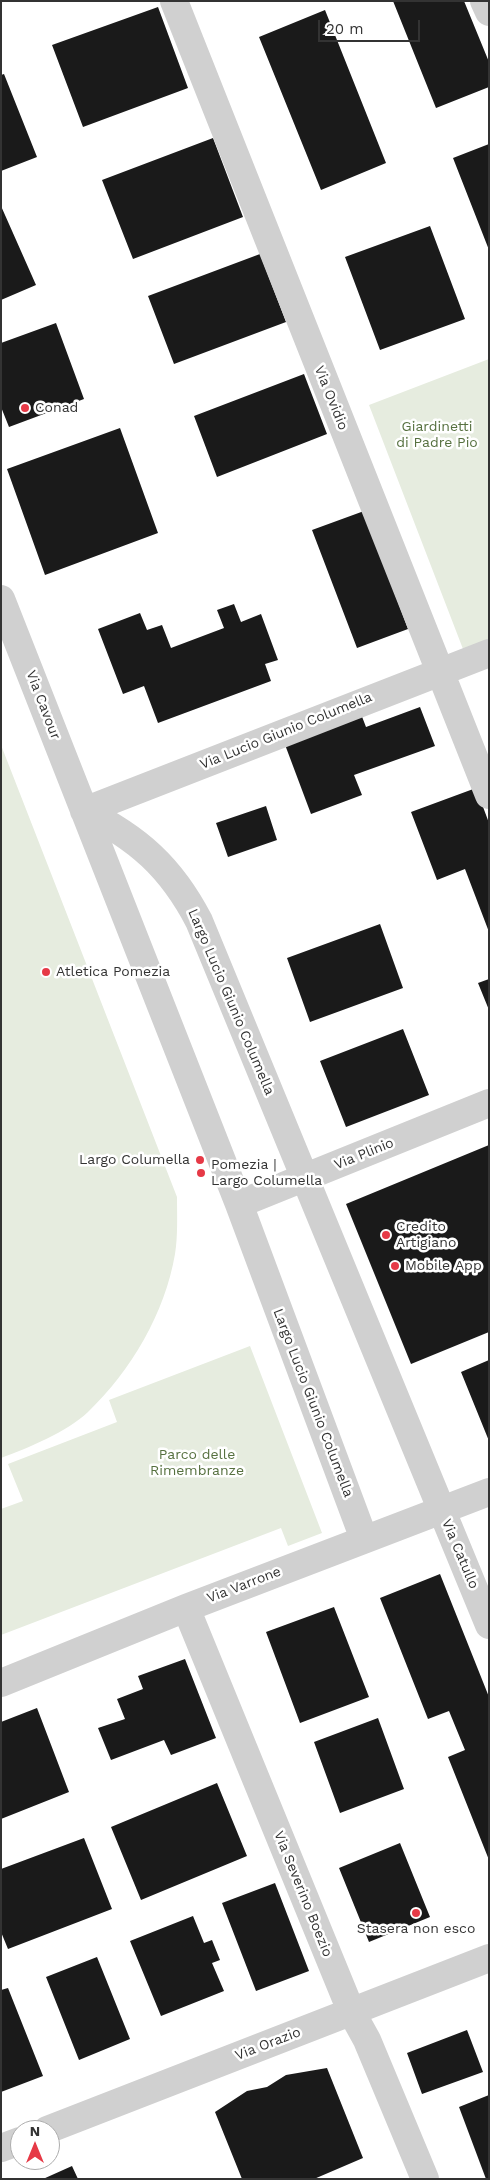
<!DOCTYPE html>
<style>
body{margin:0}
#map{position:relative;width:490px;height:2180px;overflow:hidden;background:#fff;font-family:"Work Sans",sans-serif}
canvas{display:block}
.frame{position:absolute;inset:0;border:2px solid #333;pointer-events:none}
.north{position:absolute;left:10px;top:2120px;width:50px;height:50px;box-sizing:border-box;background:#fff;border:1px solid #adadad;border-radius:50%;rotate:0deg;font-size:14px;font-weight:700;line-height:20px;text-align:center;color:#333}
.north::after{content:'';display:block;margin:auto;width:18px;height:22px;background:#e63946;clip-path:polygon(50% 0,100% 100%,50% 72%,0 100%)}
.scale{position:absolute;left:318px;top:20px;width:102px;height:22px;box-sizing:border-box;border:2px solid #333;border-top:0;padding-left:6px;font-size:15px;line-height:18px;white-space:nowrap;color:#333;-webkit-text-stroke:4px #fff;paint-order:stroke}
</style>
<div id="map">
<canvas width="490" height="2180"></canvas>
<div class="frame"></div>
<div class="north">N</div>
<div class="scale">20 m</div>
</div>
<script>
const g = document.querySelector('canvas').getContext('2d');
g.lineJoin = 'round';
function fillPath(path, color) { g.fillStyle = color; g.fill(path, 'evenodd'); }
function trace(path, color, width, dash) { g.strokeStyle = color; g.lineWidth = width; g.lineCap = dash ? 'butt' : 'round'; g.setLineDash(dash || []); g.stroke(path); }
function write(font, color, halo, rows, align = 'center') {
  g.font = font + ' "Work Sans",sans-serif'; g.lineWidth = 5; g.setLineDash([]); g.textBaseline = 'middle'; g.strokeStyle = halo; g.fillStyle = color; for (const [text, x, y, turn = 0] of rows) {
    g.save(); g.translate(x, y); g.rotate((+turn || 0) * Math.PI / 180); g.textAlign = isNaN(turn) ? turn : align; if (halo) g.strokeText(text, 0, 0); g.fillText(text, 0, 0); g.restore();
  }
}
fillPath(new Path2D(`
 M489,359v280l-26,10 -94,-244z
 M1,745l176,452c0,19 1,39 -2,57 -10,59 -44,117 -87,158 -21,20 -60,36 -87,46z
 M250,1346l72,187 -34,13 -7,-18 -280,107v-126l22,-8 -15,-37 109,-42 -8,-22z`), '#e6ecdf');
fillPath(new Path2D(`
 M393,1h71l25,61v25l-53,21z
 M158,7l30,81 -105,39 -31,-82z
 M325,10l61,153 -65,27 -62,-153z
 M4,74l33,83 -36,14v-96z
 M213,138l30,79 -110,42 -31,-79z
 M489,144v106l-36,-92z
 M1,206l35,79 -35,15z
 M430,226l35,93 -85,31 -35,-93z
 M260,254l26,68 -112,42 -26,-68z
 M56,323l28,76 -75,28 -8,-20v-64z
 M304,374l23,60 -110,43 -23,-61z
 M120,428l38,105 -113,42 -38,-106z
 M364,511l44,118 -51,19 -45,-118z
 M234,604l7,18 20,-8 17,46 -13,4 6,17 -113,42 -14,-37 -21,8 -25,-65 42,-16 7,17 15,-5 9,23 53,-20 -7,-18z
 M420,707l15,39 -81,29 8,20 -51,19 -27,-72 77,-28 5,13z
 M476,788l13,35v109l-24,-63 -28,11 -26,-68z
 M266,806l11,34 -49,17 -12,-34z
 M380,924l23,64 -93,34 -23,-64z
 M489,979v31l-11,-27z
 M403,1029l26,66 -83,32 -26,-66z
 M489,1145v187l-78,32 -65,-160z
 M489,1360v81l-28,-69z
 M440,1574l49,123v163l-41,-103 17,-7 -16,-39 -21,8 -48,-121z
 M334,1607l35,90 -69,26 -34,-91z
 M185,1659l31,79 -45,17 -7,-15 -53,20 -13,-32 27,-9 -8,-20 26,-10 -5,-13z
 M37,1708l32,84 -68,27v-97z
 M378,1718l26,71 -64,24 -26,-71z
 M217,1783l30,73 -106,44 -30,-73z
 M84,1838l28,71 -104,40 -7,-17v-63z
 M400,1843l30,74 -61,25 -30,-74z
 M275,1883l34,88 -53,20 -34,-88z
 M193,1916l11,27 8,-3 8,20 -8,3 12,28 -63,25 -31,-75z
 M97,1957l33,82 -51,21 -33,-83z
 M8,1988l35,88 -42,16v-102z
 M467,2030l16,42 -61,22 -15,-41z
 M327,2068l36,90 -49,21h-72l-27,-67 32,-21 20,-4 19,-12z
 M489,2095v84h-3l-27,-72z
 M72,2166l6,13h-35z`), '#1a1a1a');
trace(new Path2D(`
 M174,1l315,794
 M484,1l5,11
 M1,599l238,605 125,335
 M84,811c54,27 87,56 115,110l290,704
 M84,811l405,-158
 M239,1204l250,-101
 M186,1608l165,403 16,29 58,139
 M1,1683l185,-75 303,-116
 M47,2130l442,-172
 M1,2148l19,-7`), '#d0d0d0', 28);
for (const [x, y, r, color] of [
 [25,408,5,"#e63946"],
 [46,972,5,"#e63946"],
 [200,1160,5,"#e63946"],
 [201,1173,5,"#e63946"],
 [386,1235,5,"#e63946"],
 [395,1266,5,"#e63946"],
 [416,1913,5,"#e63946"]
]) { const dot = new Path2D(); dot.arc(x, y, r, 0, 2 * Math.PI); g.fillStyle = color; g.fill(dot); trace(dot, '#fff', 2); }
write('14px', '#333', '#fff', [
 ["Via Ovidio",331,398,68],
 ["Via Cavour",43,705,69],
 ["Via Lucio Giunio Columella",286,731,-22],
 ["Largo Lucio Giunio Columella",231,1002,67],
 ["Via Plinio",364,1154,-22],
 ["Largo Lucio Giunio Columella",313,1403,69],
 ["Via Catullo",460,1554,67],
 ["Via Varrone",244,1585,-21],
 ["Via Severino Boezio",303,1894,68],
 ["Via Orazio",268,2044,-21]
]);
write('14px', '#333', '#fff', [
 ["Conad",35,408],
 ["Atletica Pomezia",56,972],
 ["Largo Columella",190,1160,"right"],
 ["Pomezia |",211,1165],
 ["Largo Columella",211,1181],
 ["Credito",396,1227],
 ["Artigiano",396,1243],
 ["Mobile App",405,1266],
 ["Stasera non esco",416,1929,"center"]
], 'left');
write('14px', '#56703f', '#fff', [
 ["Giardinetti",437,427],
 ["di Padre Pio",437,443],
 ["Parco delle",197,1455],
 ["Rimembranze",197,1471]
]);
</script>
